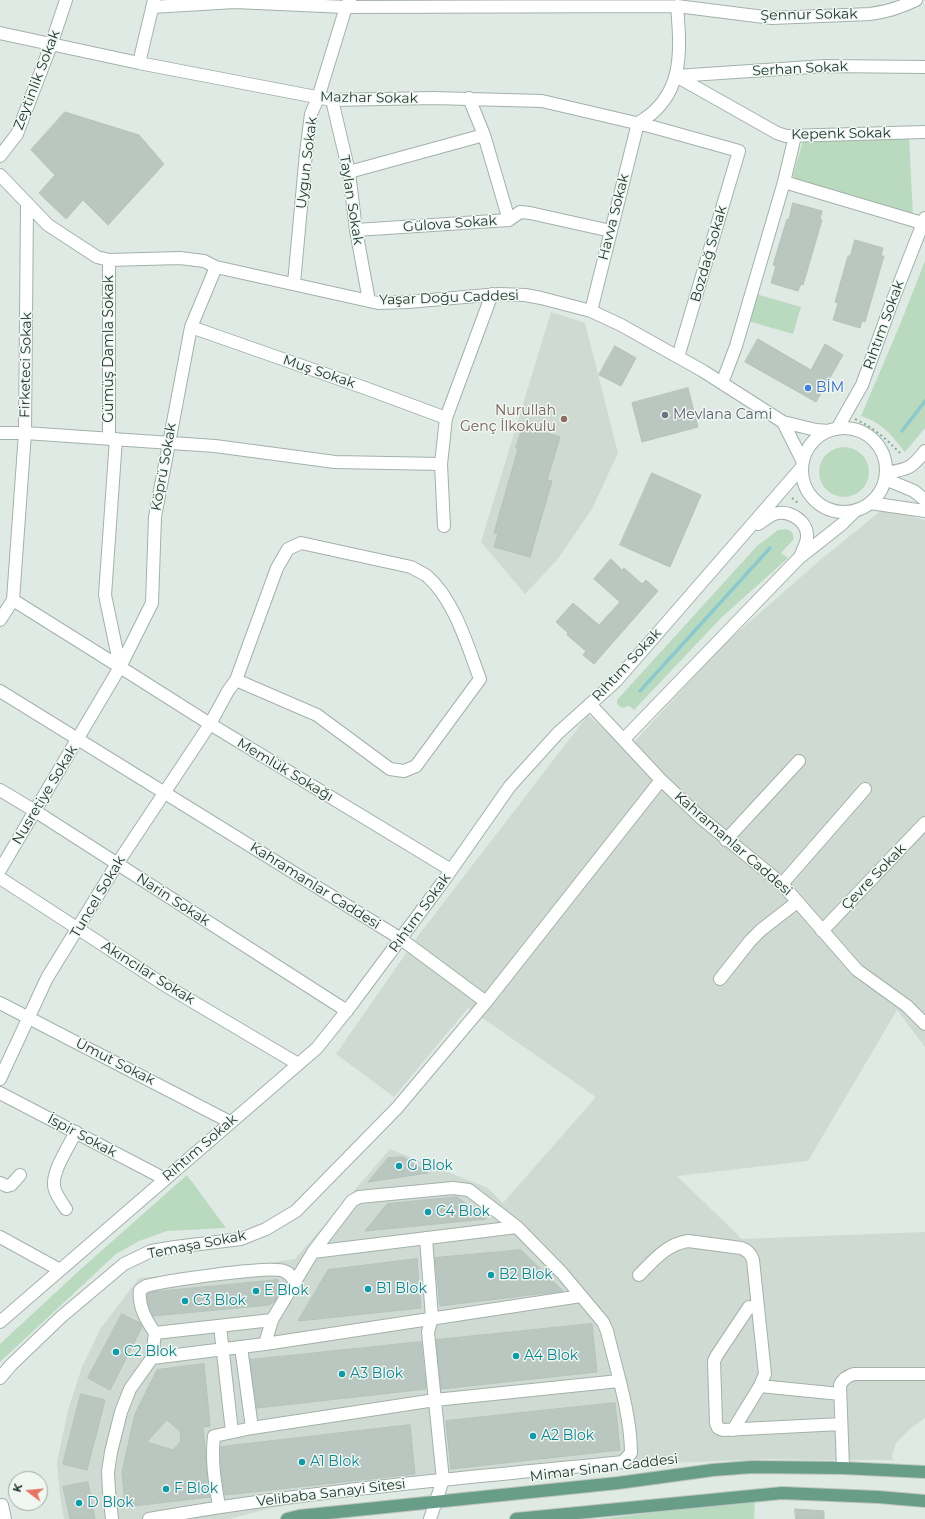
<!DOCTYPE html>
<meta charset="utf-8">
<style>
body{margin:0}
#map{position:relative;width:925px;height:1519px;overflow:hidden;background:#e0eae5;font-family:Montserrat,sans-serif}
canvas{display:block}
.north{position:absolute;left:8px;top:1471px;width:40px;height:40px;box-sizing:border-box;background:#f0f7f3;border:1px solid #9eaba5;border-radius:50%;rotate:286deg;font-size:11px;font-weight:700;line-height:16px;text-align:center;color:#223930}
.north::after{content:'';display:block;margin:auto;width:14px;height:18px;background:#e87360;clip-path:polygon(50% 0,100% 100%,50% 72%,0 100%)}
</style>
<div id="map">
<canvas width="925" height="1519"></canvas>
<div class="north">K</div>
</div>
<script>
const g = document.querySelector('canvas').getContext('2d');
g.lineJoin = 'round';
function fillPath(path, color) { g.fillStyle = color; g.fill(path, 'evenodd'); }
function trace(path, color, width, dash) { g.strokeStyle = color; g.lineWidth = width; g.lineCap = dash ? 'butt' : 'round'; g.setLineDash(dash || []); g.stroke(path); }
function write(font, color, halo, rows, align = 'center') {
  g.font = font + ' Montserrat,sans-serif'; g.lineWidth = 3; g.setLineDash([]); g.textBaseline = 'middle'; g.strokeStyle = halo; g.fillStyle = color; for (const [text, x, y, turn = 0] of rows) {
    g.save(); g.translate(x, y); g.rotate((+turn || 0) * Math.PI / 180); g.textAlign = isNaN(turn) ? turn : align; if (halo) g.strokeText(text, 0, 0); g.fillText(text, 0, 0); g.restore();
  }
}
fillPath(new Path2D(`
 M551,312l34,11 33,130 -26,56 -35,51 -32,34 -44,-52z
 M883,509l42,11v527l-28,-37 -89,151 -131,15 65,63 183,-7v186l-15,11 -14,14 -4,12 1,5h-85l-34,-1 -133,5 -25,5 -243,24 -98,14 -46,12h-165l-4,-23 -3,-34 11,-52 14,-43 19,-39 38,-50 88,-9 68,-10 95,-110 98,39 15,15 93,-106 -128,-89 -74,89 -58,-43 82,-118 170,-221 39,35 94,-103 98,-86z`), '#cfdad3');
fillPath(new Path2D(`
 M909,136l4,80 -114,-35 -5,-3 -1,-3 10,-34z
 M925,261v167l-20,24c-15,-18 -21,-28 -44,-36l38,-89z
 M756,294l45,13 -8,27 -45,-13z
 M819 472a25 25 0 1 1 50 0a25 25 0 1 1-50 0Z
 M787,529l5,3 2,7 -13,14 7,5 -66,59 -88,93 -5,-4 -7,2 -5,-4v-4l140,-154 21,-16z
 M187,1175l39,53 -59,3 -28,10 -23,13 -116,108v-18l82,-76z
 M755,1500l-1,19h-154z`), '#badabf');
trace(new Path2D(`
 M902,431l23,-30
 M640,691l130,-143`), '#8cc9cc', 3.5);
const building = new Path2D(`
 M65,112l74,23 25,29 -56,61 -25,-25 -17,19 -27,-26 16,-18 -24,-25z
 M793,203l29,8 -2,8 2,1 -19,65 -2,-1 -3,7 -27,-8 5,-17 -3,-1 14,-46h2z
 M855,240l28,8 -2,8h3l-19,66 -3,-1 -2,7 -27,-8 5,-17 -3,-1 13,-46h2z
 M758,339l53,31 14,-26 18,11 -27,47 -71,-40z
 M615,346l21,12 -15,28 -22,-11z
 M688,388l10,39 -56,15 -10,-39z
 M523,426l37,11 -13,43 5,1 -22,76 -36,-10 4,-13 -4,-1 24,-84 -2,-1z
 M652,473l49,22 -31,72 -50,-22z
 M611,559l11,11 2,-2 18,16 4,-4 12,11 -64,73 -11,-9 3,-4 -19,-16 1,-2 -12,-11 17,-19 26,22 21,-23 -26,-23z
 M403,1157l25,16 -60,9 20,-24z
 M457,1197l29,22 -121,12 22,-27z
 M521,1250l42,41 -123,15 -5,-48z
 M417,1259l4,49 -123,13 30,-51z
 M278,1280l1,14 -4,7 -6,4 -116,11 -5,-13 -1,-9 6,-2z
 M122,1314l18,9 2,4 -32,63 -22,-12z
 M592,1324l5,48 -156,17 -5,-49z
 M421,1342l5,47 -169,19 -7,-48z
 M204,1364l6,62 -7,1 7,70 -85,10 -3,-35 13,-58 22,-44zM167,1420l13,11 1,10 -8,9 -26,-8z
 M81,1394l24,6 -18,70 -24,-6z
 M615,1403l5,47 -169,19 -5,-48z
 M410,1425l5,49 -190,21 -4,-24v-24z
 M88,1482l7,37h-25l-7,-32z
 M795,1509l29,2v8h-28z`);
fillPath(building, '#b9c7c0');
trace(building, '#b3c3bb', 1);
const minor = new Path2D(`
 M152,7l83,-5 111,5 331,-1 95,12 98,-4c16,-2 32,-7 46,-14
 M0,33l139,30 193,37 101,-2 109,3 111,26 86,24 -61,206
 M139,63l15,-63
 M676,76l101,57 9,3 139,-4
 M676,76l149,-10 100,1
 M469,98l15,37 25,85
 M332,100l17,72 7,58 13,71
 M0,156l17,-22 34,-89 15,-45
 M349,172l135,-37
 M0,175l48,50 49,32 12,3 71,-2 24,3 12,6 162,36 30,-1 91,-8 26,1 16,3 50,13 30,14 82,46 80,51 33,8 13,1
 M784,182l11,-46
 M27,204l-2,229 190,13 120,16 106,2
 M356,230l153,-10 11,-8 10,1 81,18
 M294,283l12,-130 5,-39 7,-16 28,-91 4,-7
 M591,311l47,-188c46,-26 43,-70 39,-117
 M191,327l174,61 81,30
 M722,383l14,-37 48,-164 138,41
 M783,422l20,40
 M802 470a42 42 0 1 1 84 0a42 42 0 1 1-84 0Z
 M837,429l25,-44 30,-83 33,-84
 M0,433h25l-12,167 107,67 -120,203
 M109,439v-179
 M116,439l-11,156 15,72
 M886,473c22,-4 25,-4 39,-22
 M885,479l29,12 11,9
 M870,503l55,8
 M758,524c5,-3 11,-8 16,-10 15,-5 34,7 33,23 0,6 -5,14 -7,20
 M444,526l-3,-62 5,-46 46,-124
 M0,620l13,-20
 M120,667l32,-64 3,-86 36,-190 25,-60
 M120,667l90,57 241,146
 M0,691l401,248 85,63
 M590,704l71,76 39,37 82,67 75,86 50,36 18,18
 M624,739l175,-181 43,-34 13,-13
 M0,790l35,21 312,200
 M726,840l73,-79
 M0,878l163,106 135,80
 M782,884l83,-95
 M822,931l103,-108
 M720,979l30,-38 11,-11 36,-28
 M0,1003l230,119
 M0,1079l47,-101 70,-114 93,-140 18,-33 8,-11 41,-112 11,-19 13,-6 110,24c5,3 12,6 16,9 27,23 41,71 53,103l-64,87 -12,5 -14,-2 -73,-54 -81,-35
 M0,1093l165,86
 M0,1183l7,3 4,-1 9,-10
 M66,1209c-4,-6 -9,-13 -11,-19 -6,-15 14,-44 21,-58
 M0,1237l60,33
 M426,1238l6,80 -4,14 15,148 -13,39
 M313,1252l204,-25
 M639,1275c15,-15 28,-31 49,-34l53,7c6,2 10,6 12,12l12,114 -5,12 -27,44
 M749,1307l-32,48 -3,6 2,62 2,5 5,2 118,-6
 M0,1322l317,-274 35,-44 90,-121 68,-97 48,-53 58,-52 186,-214
 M220,1326l12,106
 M155,1333c-9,-13 -17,-27 -15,-43l6,-4c19,-5 125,-21 138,-15 6,2 8,6 11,11
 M241,1347l11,81
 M152,1358l113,-14 316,-48
 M0,1378l11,-13 50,-48 63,-53 27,-13 24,-4 66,-8 25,-10 30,-18 101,-103 89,-106 175,-222
 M760,1386l80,8
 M843,1468l-3,-83c3,-6 7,-9 14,-11h71
 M2,1505l3,14
 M219,1506c-4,-23 -8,-45 -5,-70l38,-8 183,-28 184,-19
 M112,1519l-3,-27 -1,-20 3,-20 10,-40 9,-23 22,-31 3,-25 117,-13
 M149,1519c156,-28 316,-41 474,-57l8,-9c0,-39 -15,-84 -24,-122l-4,-9 -41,-49 -45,-46 -48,-37 -16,-2 -94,9 -7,4 -39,51 -41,68 -7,24`);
const major = new Path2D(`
 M287,1519l12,-3 319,-33 95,-13 39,-3 91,1 82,4
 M516,1519l266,-26 96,4 47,4`);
trace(minor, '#a3b1ab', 14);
trace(major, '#bdc4c1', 14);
trace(new Path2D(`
 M855,419c19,9 30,19 45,34
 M792,498l7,6`), '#83ac9a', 2, [2, 3]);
trace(minor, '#fff', 12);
trace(major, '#689d89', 12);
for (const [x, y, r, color] of [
 [808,388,4,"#3f7fe0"],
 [665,415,4,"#6b7280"],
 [564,419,4,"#8d6e63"],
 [399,1166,4,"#0f9aa8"],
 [428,1212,4,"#0f9aa8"],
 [491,1275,4,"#0f9aa8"],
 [368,1289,4,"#0f9aa8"],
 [256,1291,4,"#0f9aa8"],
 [185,1301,4,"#0f9aa8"],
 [116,1352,4,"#0f9aa8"],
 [516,1356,4,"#0f9aa8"],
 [342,1374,4,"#0f9aa8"],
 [533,1436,4,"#0f9aa8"],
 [302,1462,4,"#0f9aa8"],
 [166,1489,4,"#0f9aa8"],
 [79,1503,4,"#0f9aa8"]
]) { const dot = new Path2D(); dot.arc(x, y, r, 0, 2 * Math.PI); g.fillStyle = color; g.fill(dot); trace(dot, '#f0f7f3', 1.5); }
write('14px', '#223930', '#f0f7f3', [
 ["Şennur Sokak",809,15,-1],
 ["Serhan Sokak",800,69,-3],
 ["Zeytinlik Sokak",37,80,-69],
 ["Mazhar Sokak",369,98,1],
 ["Kepenk Sokak",841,134,-1],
 ["Uygun Sokak",307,163,-83],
 ["Taylan Sokak",351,200,81],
 ["Havva Sokak",614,217,-76],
 ["Gülova Sokak",450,224,-4],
 ["Bozdağ Sokak",709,254,-74],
 ["Yaşar Doğu Caddesi",449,298,-2],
 ["Rıhtım Sokak",884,325,-70],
 ["Gümüş Damla Sokak",109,349,-90],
 ["Firketeci Sokak",26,365,-89],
 ["Muş Sokak",319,372,19],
 ["Köprü Sokak",164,467,-80],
 ["Rıhtım Sokak",627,665,-47],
 ["Memlük Sokağı",285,770,31],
 ["Nusretiye Sokak",45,795,-59],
 ["Kahramanlar Caddesi",733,844,41],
 ["Çevre Sokak",874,877,-46],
 ["Kahramanlar Caddesi",315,886,32],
 ["Tuncel Sokak",98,897,-59],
 ["Narin Sokak",173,900,33],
 ["Rıhtım Sokak",420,913,-54],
 ["Akıncılar Sokak",148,973,32],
 ["Umut Sokak",115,1062,27],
 ["İspir Sokak",82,1136,28],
 ["Rıhtım Sokak",200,1148,-41],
 ["Temaşa Sokak",197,1245,-11],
 ["Mimar Sinan Caddesi",604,1468,-7],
 ["Velibaba Sanayi Sitesi",331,1493,-7]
]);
write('14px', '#366cbe', '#f0f7f3', [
 ["BİM",816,388]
], 'left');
write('14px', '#785e54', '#f0f7f3', [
 ["Nurullah",556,411],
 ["Genç İlkokulu",556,427]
], 'right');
write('14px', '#5b616d', '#f0f7f3', [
 ["Mevlana Cami",673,415]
], 'left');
write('14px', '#0d838f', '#f0f7f3', [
 ["G Blok",407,1166],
 ["C4 Blok",436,1212],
 ["B2 Blok",499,1275],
 ["B1 Blok",376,1289],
 ["E Blok",264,1291],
 ["C3 Blok",193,1301],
 ["C2 Blok",124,1352],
 ["A4 Blok",524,1356],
 ["A3 Blok",350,1374],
 ["A2 Blok",541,1436],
 ["A1 Blok",310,1462],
 ["F Blok",174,1489],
 ["D Blok",87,1503]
], 'left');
</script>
